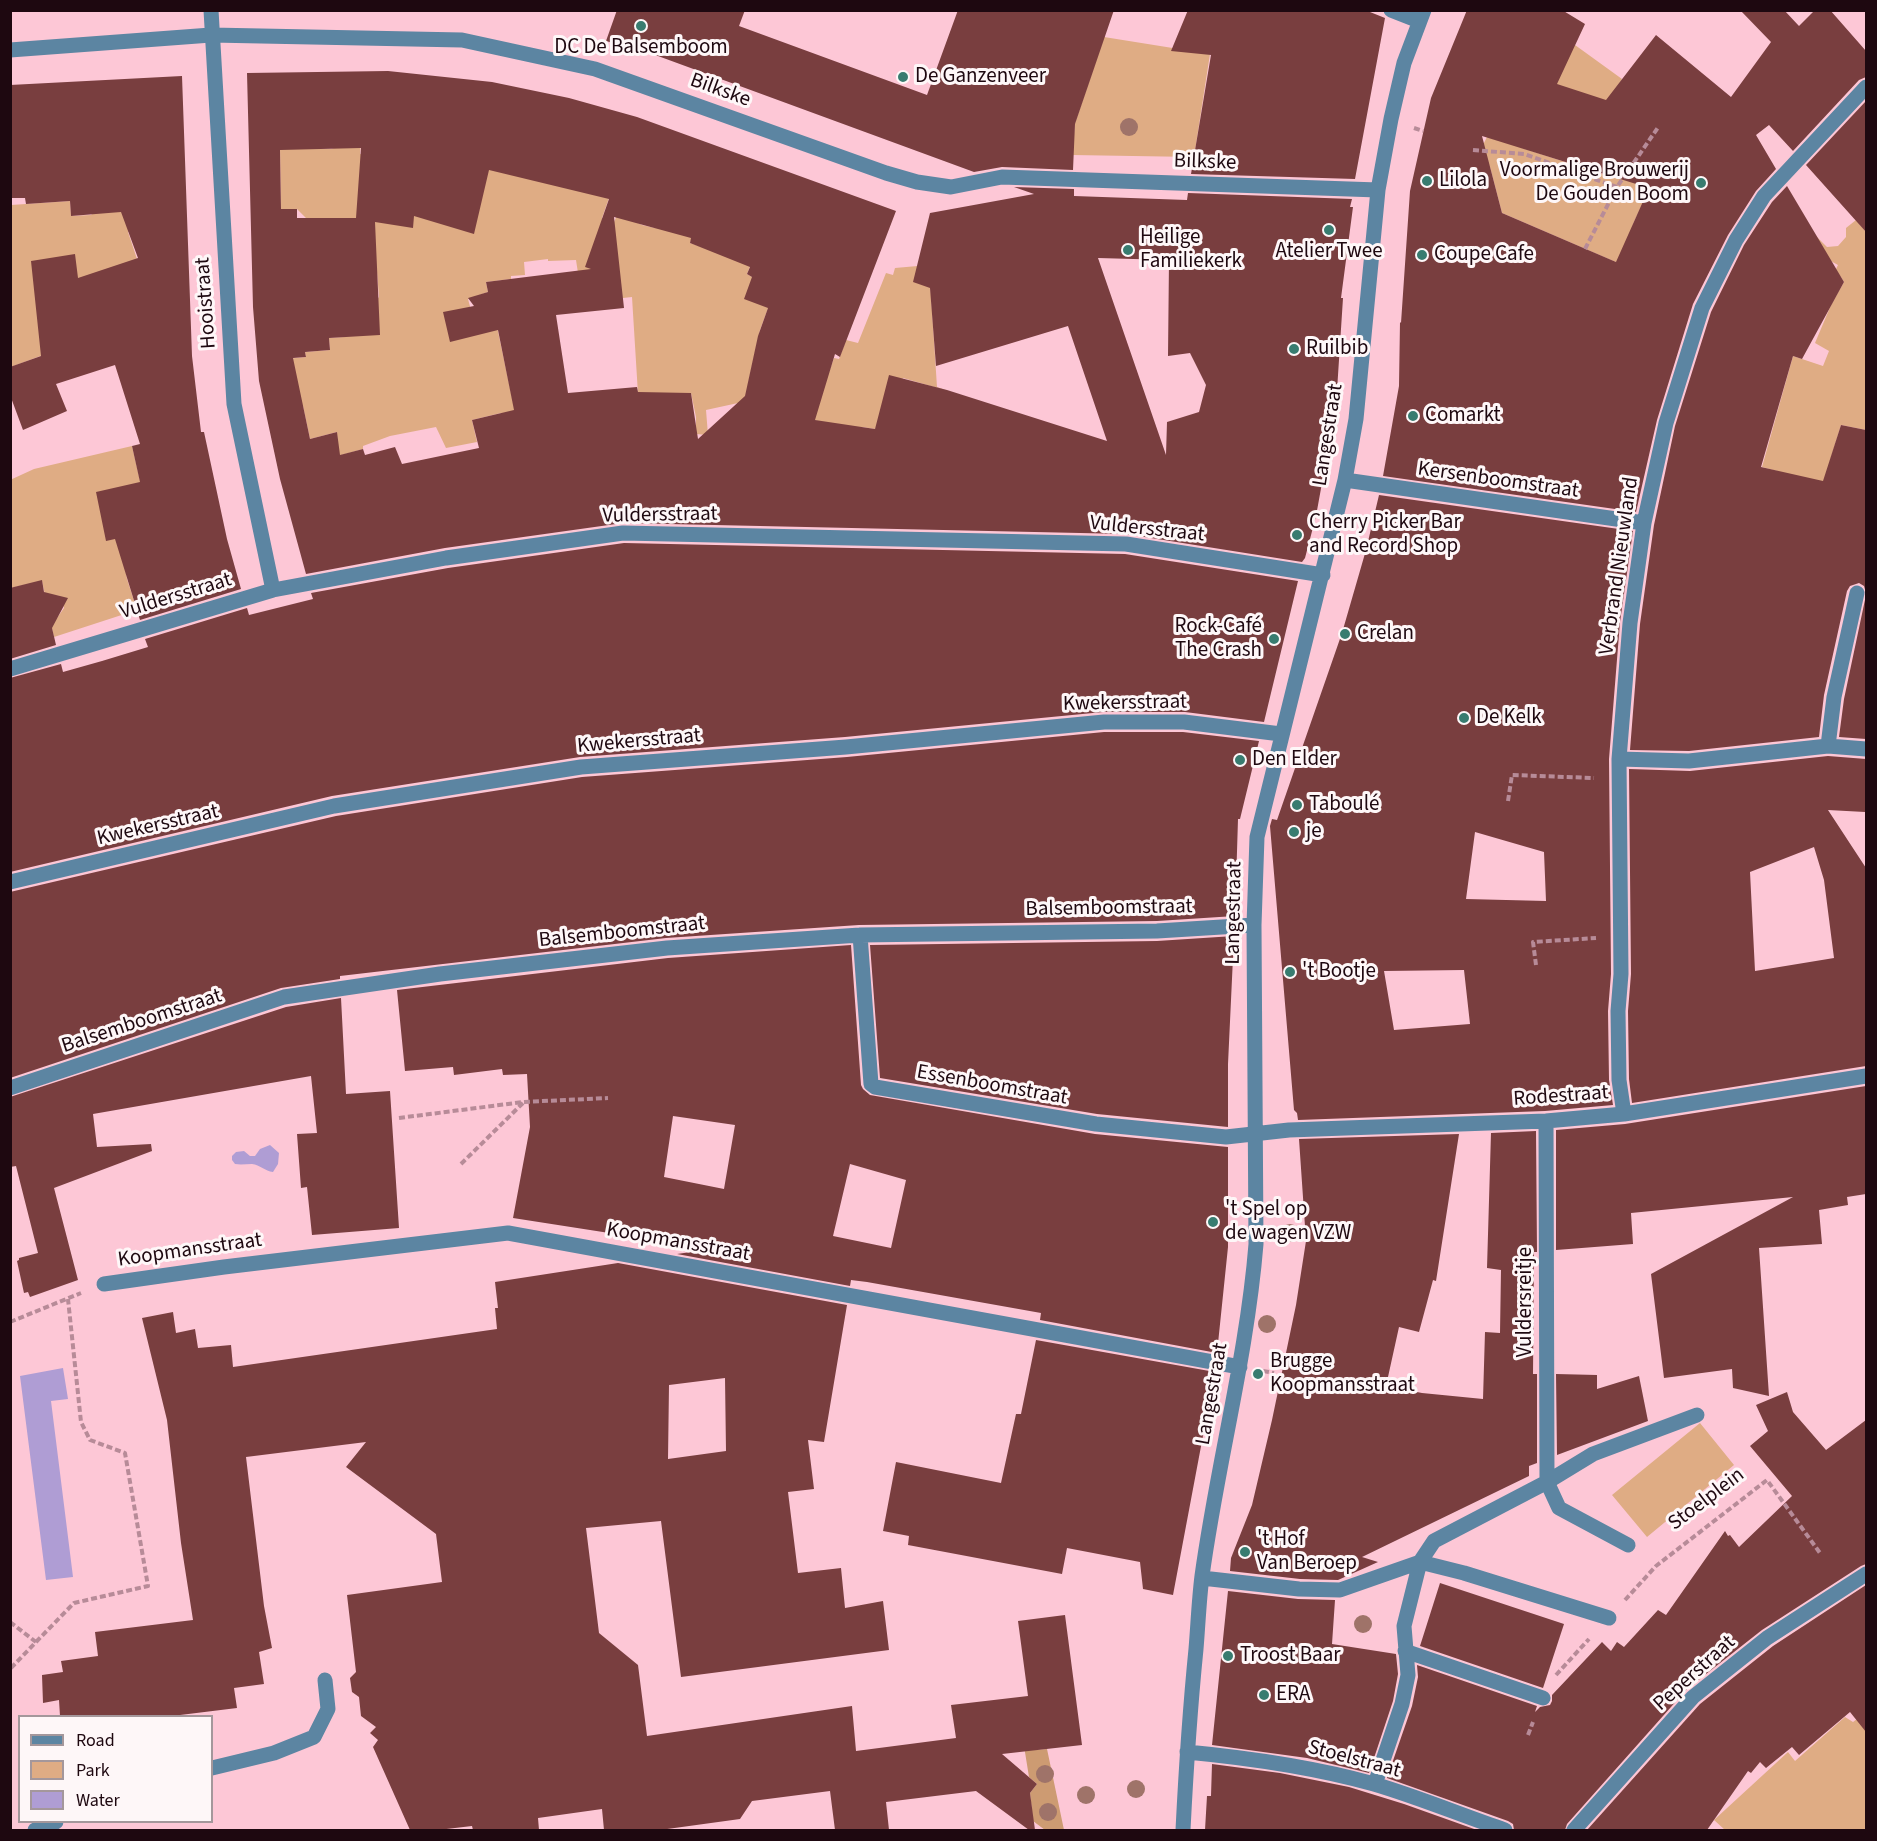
<!DOCTYPE html>
<meta charset="utf-8">
<style>
body{margin:0}
#map{position:relative;width:1877px;height:1841px;overflow:hidden;background:#fdc7d6;font-family:"Source Sans 3",sans-serif}
canvas{display:block}
.frame{position:absolute;inset:0;border:12px solid #1e0810;pointer-events:none}
.legend{position:absolute;left:18px;top:1715px;width:195px;height:108px;box-sizing:border-box;background:#fef7f8;border:2px solid #a4979b;margin:0;padding:8px 10px;list-style:none;font-size:18px;color:#1e0810}
.legend li{display:flex;align-items:center;gap:12px;height:30px}
.legend b{width:30px;border:2px solid #a4979b}
</style>
<div id="map">
<canvas width="1877" height="1841"></canvas>
<div class="frame"></div>
<ul class="legend">
<li><b style="height:8px;background:#5c85a2"></b>Road</li>
<li><b style="height:16px;background:#dfac84"></b>Park</li>
<li><b style="height:16px;background:#af9dd4"></b>Water</li>
</ul>
</div>
<script>
const g = document.querySelector('canvas').getContext('2d');
g.lineJoin = 'round';
function fillPath(path, color) { g.fillStyle = color; g.fill(path, 'evenodd'); }
function trace(path, color, width, dash) { g.strokeStyle = color; g.lineWidth = width; g.lineCap = dash ? 'butt' : 'round'; g.setLineDash(dash || []); g.stroke(path); }
function write(font, color, halo, rows, align = 'center') {
  g.font = font + ' "Source Sans 3",sans-serif'; g.lineWidth = 6; g.setLineDash([]); g.textBaseline = 'middle'; g.strokeStyle = halo; g.fillStyle = color; for (const [text, x, y, turn = 0] of rows) {
    g.save(); g.translate(x, y); g.rotate((+turn || 0) * Math.PI / 180); g.textAlign = isNaN(turn) ? turn : align; if (halo) g.strokeText(text, 0, 0); g.fillText(text, 0, 0); g.restore();
  }
}
fillPath(new Path2D(`
 M1536,24l39,21 47,34 -16,28 -81,42 90,29 42,-60 -8,95 -9,-4 -7,15 -8,42 -123,-53 -12,-46 -17,-28 11,4 17,-34z
 M1104,37l106,17 -16,103 -122,-2 3,-32z
 M361,139l-1,15 105,5 150,22 -13,37 12,4 4,-9 24,12 13,3 9,-24 33,20 -7,19 61,21 -4,10 5,3 35,-20 -27,73 -12,54 81,-12 5,-14 5,1 7,-19 12,3 28,-70 7,2 2,-7 34,-3 8,122 11,4 -45,-13 -28,51 -13,-2 -2,8 -95,-31 -27,-1 -32,7 2,25 -12,-1v-17l-5,-24 -53,1 -6,-97 -9,1 -45,-25 -2,-13 -28,1v-2l-24,3 1,13 -14,1v3l-25,3 2,10 -20,7 4,15 21,-6 24,113 -16,-8 -29,7 5,22 -31,6 -10,-21 -46,9 -27,10v3l-25,7 -1,-24 -27,7 -7,-33 -36,8 19,-55 20,-2 -1,-5 25,-2 -1,-12 15,-1 35,-40 -2,-25 -4,-1 -29,-53h-38l-9,-9h-16l-1,-61 51,1z
 M111,196l29,32 -12,4 9,27 -78,90 -48,18v-162l59,-4 1,15 20,-1z
 M1856,220l10,12v198l-25,-5 -12,39 37,13 -15,48 -74,-54 -15,-4 31,-111 30,10 6,-15 -14,-8 16,-38 13,-23 -3,-5 -7,-4 4,-8 -36,-20 11,-12 14,14 11,-1 8,-9v-9z
 M132,446l15,65 -26,34 6,34 10,31 -83,27 -4,-17 7,-2 7,-10 -4,-12 -15,-1 -3,-14 -31,7 -1,-108 24,-11z
 M1700,1423l34,42 -87,72 -35,-42z
 M1866,1712v118h-141l-11,-10 74,-68 7,9 50,-44 8,5z`), '#dfac84');
fillPath(new Path2D(`
 M1024,1746l11,4 12,-1 17,81h-19l-12,-9 -3,-28 7,-9 -8,-7z`), '#cd9b72');
fillPath(new Path2D(`
 M270,1145l9,8 -1,11 -5,8c-8,-1 -13,-7 -21,-8 -6,0 -11,1 -17,0l-3,-4v-4l4,-4 8,-1 6,5h5l5,-7z
 M63,1368l5,31 -17,2 22,176 -27,3 -26,-204z`), '#af9dd4');
fillPath(new Path2D(`
 M617,10h128l-6,16 188,69 31,-85h156l-39,114 -2,46 -71,-3 -28,5 -316,-116 -52,-15z
 M1188,10h177l20,8 -30,161 -164,-5 20,-119 -40,-4z
 M1467,10h95l23,14 -28,60 49,16 50,-65 75,62 40,-55 -31,-32h44l15,16 16,-16h15l36,41v26l-7,3 -66,71 -24,-26 -13,10 20,34 -20,22 -28,44 -35,69 -36,116 -21,92 -253,-36 16,-90 1,-64 1,1 9,-132 21,-93zM1482,136l167,52 -33,74 -114,-49z
 M388,71l104,11 77,16 68,19 259,94 -56,146 -5,-3 -20,66 60,9 14,-54 58,15 160,51 -39,-115 -132,40 -6,-78 -17,-6 17,-69 104,-19 -20,-7 60,2v7l113,4 1,-7 164,6 -2,8h3l-12,91h2l-7,108 -20,110 -11,42 -3,4 -176,-28 -503,-11 -178,25 -139,26 -26,-95 -21,-98 -6,-74 -6,-234zM361,148l-5,70h-59v-9h-16l-1,-59zM489,170l120,29 -24,68 6,2 -105,13 2,10 -20,6 6,8 -31,6 7,30 48,-12 16,80 -42,10 7,28 -77,16 -7,-17 -30,8 -2,-6 -23,6 -3,-23 -27,7 -17,-81 13,-1 -1,-5 25,-2 -1,-12 51,-3 -5,-113 38,6 1,-12 60,18zM614,217l77,21 -1,5 60,24 -3,7 5,3 -8,22 24,9 -10,28 -13,60 -47,43 -7,-46 -53,-1 -1,-5 -69,6 -12,-78 68,-7zM1098,258l71,2 -1,96 22,-3 16,32 -7,27 -32,10 -1,33z
 M182,76l10,280 9,76h3l23,107 14,50 -101,31 -25,-81 -9,2 -10,-49 44,-10 -8,-36 8,-2 -25,-79 -59,19 11,27 -44,19 -13,-35v-28l31,-11 -10,-95 44,-7 3,24 60,-20 -17,-46 -50,4 -1,-15 -44,3 -1,-6h-15v-113z
 M1866,101v131l-60,-67z
 M1787,186l57,96 -42,77 -9,-3 -32,111 62,14 18,-56 25,5v163l-2,-7 -5,-3 -9,3 -3,5 -23,104 -5,42 -130,14 -59,-1 10,-126 14,-99 21,-99 36,-114 33,-67 28,-43z
 M1379,495l254,36 -13,91 -11,137 2,215 -3,37 1,69 4,25 -68,6 -247,9 -1,-7 -3,-3 -24,-284 2,-7 5,1 65,-187 24,-83zM1475,832l69,20 2,49 -80,-2zM1464,970l6,54 -76,6 -10,-59z
 M624,543l501,11 173,27 -34,141 -79,-10h-82l-258,25 -265,20 -248,39 -322,76v-194l51,-14 2,8 39,-11 46,-14 -3,-8 102,-31 2,7 64,-16 -2,-6 137,-25z
 M42,580l2,12 24,6 -16,30 4,17 -46,14v-71z
 M1866,595v144l-27,-2 5,-38z
 M1104,732h79l76,9 -19,78h-2l-3,97 -78,5 -298,4 -193,13 -326,38v3l-59,9 -271,90v-186l326,-76 246,-39 265,-20z
 M1828,756l38,3 -1,53 -37,-2 38,58v198l-234,37 -3,-24 -1,-68 3,-37 -2,-205 61,2zM1814,847l10,33 10,78 -79,13 -5,-99z
 M1234,936l-6,128v63l-131,-13 -217,-36 -10,-133 287,-4z
 M851,945l10,140 2,4 7,6 225,39 133,13v100l-11,106 -177,-33 1,-7 -174,-31 -16,-2 -1,6 -173,-32 35,-5 -199,-31 17,-91 -3,-53 -24,1 -1,-6 -48,6 -1,-8 -48,4 -8,-81 271,-32zM673,1116l62,9 -11,64 -60,-12zM850,1164l56,16 -15,68 -58,-12z
 M341,998l5,96 44,-3 9,137 -87,7 -5,-48 -6,1 -4,-54 20,-1 -6,-57 -218,38 4,33 54,-3 1,7 -98,37 24,92 -48,17 -2,-5 -4,1 -7,-32 2,-1v-2l19,-5 -22,-87 -6,1v-70l276,-90z
 M1866,1086v108l-19,3 1,8 -29,5 3,34 -63,4 10,148 -36,-8 -1,-19 -68,9 -13,-104 142,-77 -162,16 2,31 -77,6v-120l69,-6z
 M1536,1131l1,121h-3l-1,122h4v89l-8,3v10l-167,81 16,5 -40,18 -38,-1 -70,-8 1,-13 21,-53 20,-85 24,-115 10,-64 -7,-102 160,-5 -23,147 -3,-1 -14,52 -20,-5 -13,59 36,7 61,6 2,-67 15,1 1,-63 -14,-2 4,-135z
 M618,1263l229,42 -23,137 -16,-2 6,49 -26,3 10,81 43,-5 4,40 38,-7 6,49 -208,27 -20,-156 -75,7 13,105 39,32 9,71 205,-30 4,45 100,-13 -5,-33 77,-9 -10,-75 47,-6 17,130 -80,9 35,30 -7,9 5,37h-6l-53,-39 -90,11 3,28h-54l-5,-39 -78,10 -12,18 -80,11h-56l-2,-21 -64,9 1,12h-66l-1,-4 -34,4h-28l-37,-83 5,-7 -8,-7 6,-6 -15,-11 -2,-19 -7,-5 -2,-14 6,-6 -9,-77 95,-13 -6,-48 -90,-67 20,-25 -120,15 18,149 8,42 -13,4 5,32 -30,4 3,20 -65,8h-112l-1,-16 -16,3 -1,-28 21,-3 -2,-11 37,-5 -3,-24 98,-12 -12,-77 -14,-123 -25,-102 31,-6 3,21 19,-4 3,19 33,-3 2,22 264,-38 -2,-21h3l-3,-26zM725,1378l1,73 -58,8 1,-74z
 M1036,1340l179,32 -42,223 -30,-6 -3,-27 -73,-14 -5,26 -154,-29 1,-9 -26,-5 13,-69 105,21 15,-69h5z
 M1556,1374l41,1v14l42,-13 9,45 -91,34z
 M1787,1392l6,20 33,38 40,-30v144l-5,2 -99,64 -75,59 -120,135 -2,6h-51l-1,-6 -5,-3 -121,-43 25,-72 6,-29 -1,-12 120,41 -2,6 5,-5 10,-2 2,-4v-6l50,-53 9,9 6,-9 7,5 34,-37 8,5 59,-84 3,5 2,-1 9,12 53,-51 -42,-50 18,-15 -12,-26z
 M1440,1583l124,41 -21,64 -123,-42z
 M1866,1585v147l-16,-20 -51,43 -7,-8 -26,21 -6,-6 -9,11 -3,-2 -41,59h-120l113,-126 73,-58z
 M1228,1591l70,8 37,1 -3,44 64,10 2,20 -5,27 -24,72 -62,-15 -95,-13z
 M1212,1764l68,9 69,14 55,17 73,26h-272l2,-34h4z`), '#793e3f');
trace(new Path2D(`
 M1414,128l9,3
 M1473,150l51,4 93,33
 M1585,249l32,-62 42,-61
 M1508,801l4,-26 82,3
 M1536,965l-3,-23 63,-4
 M399,1118l124,-16 85,-4
 M461,1164l62,-61
 M10,1322l71,-29
 M1263,1371l11,2
 M1625,1600l31,-34 111,-86 53,73
 M10,1622l26,20 -26,27
 M36,1642l38,-39 74,-17 -23,-133 -35,-13 -9,-18 -13,-123
 M1556,1675l33,-36
 M1528,1735l5,-13`), '#b78b98', 4, [6, 3]);
trace(new Path2D(`
 M212,1768l62,-15 40,-16 14,-28 -3,-29
 M35,1830l21,-8`), '#5c85a2', 15);
trace(new Path2D(`
 M211,10l23,394 39,186
 M1391,10l28,11
 M10,50l201,-15 251,5 133,29 291,104 31,9 34,5 51,-10 376,13
 M1345,480l299,43
 M10,669l263,-79 173,-32 177,-25 503,11 197,31
 M1828,746l6,-49 23,-104
 M1619,759l70,2 139,-15 38,3
 M10,882l324,-76 247,-39 265,-20 258,-25h80l97,12
 M860,935l11,149 4,3 221,37 130,13 63,-7 257,-9 78,-7 242,-38
 M10,1088l274,-91 156,-23 227,-26 193,-13 297,-4 97,-6
 M1624,1114l-5,-34 -1,-69 3,-37 -2,-215 11,-136 14,-100 22,-100 36,-115 34,-68 28,-44 102,-109
 M1546,1121l1,361 12,26 69,37
 M104,1284l120,-17 284,-34 732,134
 M1420,1562l44,11 145,45
 M1202,1578l97,11 41,1 80,-28
 M1405,1651l138,47
 M1187,1752c63,6 126,15 187,32 44,13 87,31 131,46
 M1375,1784l27,-80 6,-29 -4,-49 16,-64 14,-21 113,-59 46,-28 104,-39
 M1183,1830c3,-60 7,-121 13,-181 2,-24 3,-49 6,-73 15,-111 45,-220 54,-332l-2,-319 3,-88 88,-357 11,-61 22,-229 13,-71 13,-56 20,-53
 M1574,1830l119,-133 74,-59 99,-64`), '#5c85a2', 15);
g.fillStyle = '#9f7369';
for (const [x, y] of [
 [1129,127],
 [1290,1233],
 [1267,1324],
 [1363,1624],
 [1045,1774],
 [1136,1789],
 [1086,1795],
 [1048,1812]
]) { g.beginPath(); g.arc(x, y, 9, 0, 2 * Math.PI); g.fill(); }
for (const [x, y, r, color] of [
 [641,26,6,"#387c70"],
 [903,77,6,"#387c70"],
 [1427,181,6,"#387c70"],
 [1701,183,6,"#387c70"],
 [1329,230,6,"#387c70"],
 [1128,250,6,"#387c70"],
 [1422,255,6,"#387c70"],
 [1294,349,6,"#387c70"],
 [1413,416,6,"#387c70"],
 [1297,535,6,"#387c70"],
 [1345,634,6,"#387c70"],
 [1274,639,6,"#387c70"],
 [1464,718,6,"#387c70"],
 [1240,760,6,"#387c70"],
 [1297,805,6,"#387c70"],
 [1294,832,6,"#387c70"],
 [1290,972,6,"#387c70"],
 [1213,1222,6,"#387c70"],
 [1258,1374,6,"#387c70"],
 [1245,1552,6,"#387c70"],
 [1228,1656,6,"#387c70"],
 [1264,1695,6,"#387c70"]
]) { const dot = new Path2D(); dot.arc(x, y, r, 0, 2 * Math.PI); g.fillStyle = color; g.fill(dot); trace(dot, '#fef7f8', 2); }
write('21px', '#1e0810', '#fef7f8', [
 ["DC De Balsemboom",641,48,"center"],
 ["De Ganzenveer",915,77],
 ["Voormalige Brouwerij",1689,171,"right"],
 ["De Gouden Boom",1689,195,"right"],
 ["Lilola",1439,181],
 ["Heilige",1140,238],
 ["Familiekerk",1140,262],
 ["Atelier Twee",1329,252,"center"],
 ["Coupe Cafe",1434,255],
 ["Ruilbib",1306,349],
 ["Comarkt",1425,416],
 ["Cherry Picker Bar",1309,523],
 ["and Record Shop",1309,547],
 ["Rock-Café",1262,627,"right"],
 ["The Crash",1262,651,"right"],
 ["Crelan",1357,634],
 ["De Kelk",1476,718],
 ["Den Elder",1252,760],
 ["Taboulé",1309,805],
 ["je",1306,832],
 ["'t Bootje",1302,972],
 ["'t Spel op",1225,1210],
 ["de wagen VZW",1225,1234],
 ["Brugge",1270,1362],
 ["Koopmansstraat",1270,1386],
 ["'t Hof",1257,1540],
 ["Van Beroep",1257,1564],
 ["Troost Baar",1240,1656],
 ["ERA",1276,1695]
], 'left');
write('21px', '#1e0810', '#fef7f8', [
 ["Bilkske",720,91,20],
 ["Bilkske",1205,163,2],
 ["Hooistraat",207,303,-94],
 ["Langestraat",1329,435,-81],
 ["Kersenboomstraat",1498,481,8],
 ["Vuldersstraat",660,516,-1],
 ["Vuldersstraat",1147,530,6],
 ["Verbrand Nieuwland",1620,566,-82],
 ["Vuldersstraat",176,597,-17],
 ["Kwekersstraat",1125,704,-1],
 ["Kwekersstraat",639,742,-5],
 ["Kwekersstraat",158,826,-13],
 ["Balsemboomstraat",1109,909,-1],
 ["Langestraat",1235,913,-89],
 ["Balsemboomstraat",622,933,-6],
 ["Balsemboomstraat",142,1022,-18],
 ["Essenboomstraat",992,1086,10],
 ["Rodestraat",1561,1097,-4],
 ["Koopmansstraat",678,1243,10],
 ["Koopmansstraat",190,1251,-8],
 ["Vuldersreitje",1526,1302,-90],
 ["Langestraat",1213,1394,-80],
 ["Stoelplein",1707,1500,-37],
 ["Peperstraat",1695,1674,-42],
 ["Stoelstraat",1354,1760,15]
]);
</script>
